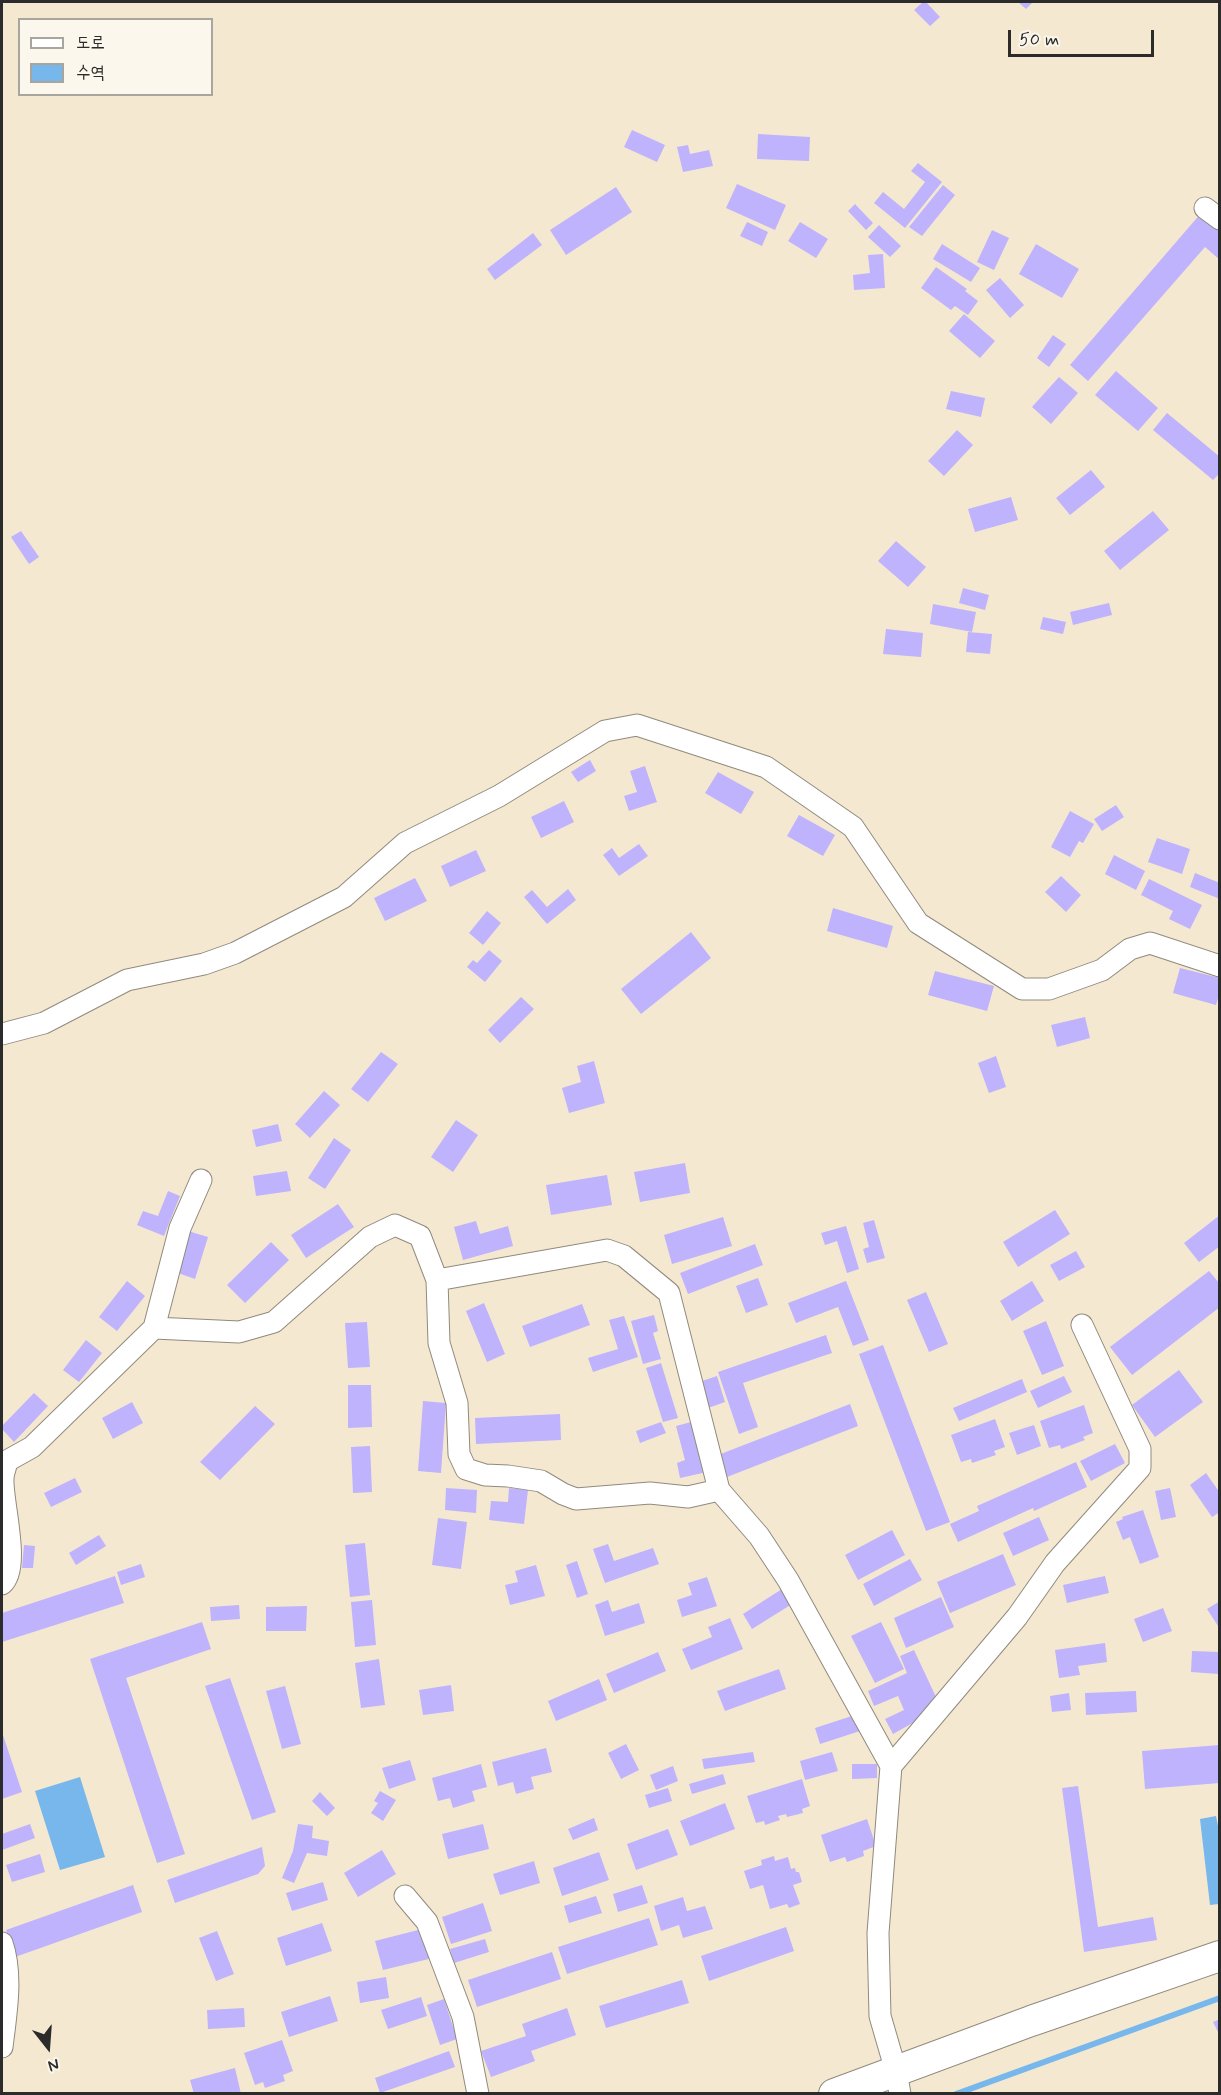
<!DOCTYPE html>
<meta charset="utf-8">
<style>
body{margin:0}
#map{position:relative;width:1221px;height:2095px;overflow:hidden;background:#f5e8d1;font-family:Mynerve,"Poor Story",sans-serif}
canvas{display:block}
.frame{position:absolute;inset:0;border:3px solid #2b2b2b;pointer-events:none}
.legend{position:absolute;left:18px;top:18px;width:195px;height:78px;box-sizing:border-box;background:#fbf7ec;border:2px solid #a8a59f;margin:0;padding:8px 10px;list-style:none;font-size:18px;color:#2b2b2b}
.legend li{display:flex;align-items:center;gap:12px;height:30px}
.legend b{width:30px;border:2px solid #a8a59f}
.north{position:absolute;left:18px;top:2017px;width:60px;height:60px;-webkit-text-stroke:4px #fbf7ec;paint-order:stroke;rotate:163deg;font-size:16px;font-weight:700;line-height:24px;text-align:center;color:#2b2b2b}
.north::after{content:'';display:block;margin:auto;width:21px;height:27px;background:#2b2b2b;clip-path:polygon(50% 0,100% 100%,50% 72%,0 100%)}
.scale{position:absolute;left:1008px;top:30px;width:146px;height:27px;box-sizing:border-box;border:3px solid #2b2b2b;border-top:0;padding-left:8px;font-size:18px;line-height:21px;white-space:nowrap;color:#2b2b2b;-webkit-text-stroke:4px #fbf7ec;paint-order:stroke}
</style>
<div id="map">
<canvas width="1221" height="2095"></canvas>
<div class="frame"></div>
<ul class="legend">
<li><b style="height:8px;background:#fff"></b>도로</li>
<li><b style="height:16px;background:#77b7eb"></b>수역</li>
</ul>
<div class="north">N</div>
<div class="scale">50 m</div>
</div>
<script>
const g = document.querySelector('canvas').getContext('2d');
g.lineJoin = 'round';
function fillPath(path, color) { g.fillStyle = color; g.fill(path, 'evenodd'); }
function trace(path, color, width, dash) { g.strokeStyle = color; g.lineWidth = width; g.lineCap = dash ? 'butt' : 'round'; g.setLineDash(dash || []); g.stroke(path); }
fillPath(new Path2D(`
 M80,1777l25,80 -45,13 -25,-79z
 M1216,1816l4,20 -1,68 -9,1 -10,-86z`), '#77b7eb');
trace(new Path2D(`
 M956,2094l264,-96`), '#77b7eb', 6);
fillPath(new Path2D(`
 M923,2h3l14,15 -10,9 -16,-16z
 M1018,2h15l-7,7z
 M632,130l33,15 -8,17 -33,-15z
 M758,134l52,3 -1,24 -52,-2z
 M688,145l2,9 19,-4 4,16 -30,6 -6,-25z
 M918,163l24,19 -37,46 -31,-25 9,-11 21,17 21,-27 -14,-11z
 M737,184l49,21 -11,25 -49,-22z
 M943,185l12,10 -33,41 -13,-9z
 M616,187l16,25 -66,43 -16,-25z
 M855,204l18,19 -7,7 -18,-19z
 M1202,212l18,15v33l-15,-13 -117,134 -18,-16z
 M747,222l21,10 -6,14 -22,-10z
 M800,222l28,17 -12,19 -28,-17z
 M879,225l22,21 -11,11 -22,-20z
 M992,230l17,8 -15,32 -17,-8z
 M533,233l9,12 -47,35 -8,-11z
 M942,244l38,24 -9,14 -38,-23z
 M1036,244l43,25 -17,29 -43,-24z
 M883,254l2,34 -31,2 -1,-15 17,-2 -2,-18z
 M936,267l31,22 -2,2 13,10 -10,14 -13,-9 -4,4 -30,-22z
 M1000,278l24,27 -14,13 -24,-28z
 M964,314l31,27 -15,17 -31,-27z
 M1053,335l13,9 -17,23 -12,-9z
 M1116,371l42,37 -20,23 -43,-36z
 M1059,377l19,16 -27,31 -19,-17z
 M951,391l34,7 -4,19 -35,-8z
 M1167,413l53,44v16l-7,7 -60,-50z
 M957,430l16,15 -29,31 -16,-15z
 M1091,470l14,17 -35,28 -14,-17z
 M1011,497l7,23 -43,12 -7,-23z
 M1153,511l16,19 -49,40 -16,-19z
 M21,531l18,26 -10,7 -18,-27z
 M896,541l30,26 -18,20 -30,-26z
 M963,588l26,7 -4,15 -26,-7z
 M1109,603l3,12 -39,10 -3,-13z
 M933,604l43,8 -4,20 -42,-8z
 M1043,617l23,5 -3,12 -23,-5z
 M886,629l37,4 -2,24 -38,-3z
 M968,632l24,2 -2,20 -24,-2z
 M590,760l6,11 -18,11 -7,-10z
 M645,766l12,36 -28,9 -5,-15 13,-4 -7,-21z
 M718,772l36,20 -13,22 -36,-21z
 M564,801l10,21 -33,16 -10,-21z
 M1116,805l8,12 -22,14 -8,-12z
 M1070,811l24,13 -11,19 -4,-2 -9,16 -19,-10z
 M799,815l36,20 -12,21 -36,-20z
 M1157,838l33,11 -8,25 -34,-12z
 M639,844l9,12 -29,20 -16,-21 9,-7 7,10z
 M476,850l10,21 -36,16 -9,-21z
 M1114,855l31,16 -9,19 -31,-16z
 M1195,873l25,10v16l-30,-12z
 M1061,876l20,19 -15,17 -21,-20z
 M415,878l12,23 -42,20 -11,-23z
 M1149,879l53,26 -12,24 -21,-10 4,-8 -32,-16z
 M568,889l8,11 -29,24 -23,-27 8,-7 15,17z
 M833,908l60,18 -6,22 -60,-17z
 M487,911l14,12 -18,22 -14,-12z
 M691,932l20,26 -70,56 -20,-25z
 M489,950l13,11 -17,21 -18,-15 6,-7 4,3z
 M1180,968l40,10v14l-4,13 -43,-12z
 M935,971l59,15 -7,25 -59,-16z
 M521,997l13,12 -34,34 -12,-13z
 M1085,1017l5,21 -33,9 -6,-22z
 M381,1052l17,12 -30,38 -17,-13z
 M996,1056l10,31 -17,6 -11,-30z
 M594,1061l11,42 -36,10 -7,-25 19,-6 -4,-16z
 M324,1091l16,14 -30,33 -15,-14z
 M456,1120l22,15 -25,37 -22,-15z
 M278,1124l4,17 -26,6 -4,-17z
 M334,1138l17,12 -26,39 -17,-11z
 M685,1163l5,30 -50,9 -6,-30z
 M287,1171l4,20 -35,5 -3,-20z
 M607,1175l5,30 -61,10 -5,-30z
 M168,1191l12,5 -16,40 -27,-11 6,-14 15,5z
 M338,1204l16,23 -48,31 -15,-23z
 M1055,1210l15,24 -52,33 -15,-25z
 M1220,1215v31l-21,16 -15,-19z
 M723,1217l9,29 -60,18 -8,-29z
 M874,1220l11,38 -18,5 -4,-14 6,-2 -6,-24z
 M476,1221l4,13 28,-8 5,20 -50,14 -9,-33z
 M846,1226l13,43 -12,4 -10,-32 -12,4 -4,-12z
 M188,1231l20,6 -13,42 -20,-7z
 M271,1242l18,18 -44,43 -18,-18z
 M755,1244l8,21 -75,29 -8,-21z
 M1076,1251l9,16 -26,14 -9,-16z
 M1209,1271l11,13v23l-88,68 -22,-28z
 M758,1278l10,27 -22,8 -10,-27z
 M127,1281l18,15 -28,35 -18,-14z
 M846,1281l23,59 -16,6 -15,-39 -42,16 -8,-20z
 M1032,1281l12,20 -32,20 -12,-20z
 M926,1292l22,52 -19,8 -22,-52z
 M484,1303l21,51 -18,8 -21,-51z
 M582,1304l8,21 -60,22 -8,-21z
 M654,1315l4,16 -5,2 8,26 -18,5 -12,-43z
 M624,1316l14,41 -45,15 -5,-14 30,-9 -9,-29z
 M1046,1321l18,45 -22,9 -19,-44z
 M367,1322l3,45 -22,1 -3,-45z
 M826,1335l6,18 -89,30 15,44 -19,7 -21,-62z
 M86,1340l16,13 -23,29 -16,-12z
 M883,1345l67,177 -24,9 -67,-177z
 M661,1363l17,55 -15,4 -17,-54z
 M1179,1370l24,32 -48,35 -23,-32z
 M717,1376l8,26 -17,6 -9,-26z
 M1064,1376l8,16 -34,16 -8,-17z
 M1022,1379l5,13 -68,29 -6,-13z
 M348,1385h23l1,42 -24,1z
 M34,1393l14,13 -34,36 -12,-13v-3z
 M423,1401l23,2 -5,70 -23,-2z
 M132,1402l11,21 -30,16 -11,-21z
 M850,1404l8,22 -131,51 -9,-22z
 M1084,1405l9,28 -10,4 2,3 -24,9 -1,-4 -11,3 -9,-27z
 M255,1406l20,18 -55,56 -20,-18z
 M560,1414l1,26 -85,4 -1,-26z
 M995,1419l10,28 -11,4 2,4 -24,8 -1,-4 -10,3 -10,-27z
 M695,1421l12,51 -27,6 -3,-15 8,-3 -9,-34z
 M661,1422l5,11 -26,10 -4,-12z
 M1034,1425l7,21 -24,9 -8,-22z
 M1115,1444l10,19 -34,18 -11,-20z
 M370,1446l2,46 -19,1 -2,-46z
 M1076,1462l11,25 -53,24 -1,-3 -75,34 -8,-18 29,-13 -2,-5z
 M1206,1473l14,20v19l-8,5 -22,-32z
 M75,1478l7,14 -31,15 -7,-14z
 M446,1488l31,2 -1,23 -31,-3z
 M509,1488l19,2 -4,34 -35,-4 2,-19 17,1z
 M1170,1488l6,29 -15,3 -6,-29z
 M1143,1510l16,47 -19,7 -10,-27 -7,3 -7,-18 7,-3 -1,-2z
 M1039,1517l10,23 -36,16 -10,-23z
 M438,1518l29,4 -6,47 -29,-4z
 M892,1530l13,25 -47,25 -13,-25z
 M99,1535l7,11 -30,19 -7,-12z
 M365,1543l5,52 -20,2 -5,-52z
 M608,1544l6,17 39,-13 6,16 -54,19 -12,-34z
 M24,1545l11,1 -2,22h-11z
 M1003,1554l13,31 -66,28 -13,-31z
 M910,1559l12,21 -48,26 -11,-22z
 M577,1561l11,33 -11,4 -11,-33z
 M141,1564l4,13 -24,8 -4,-13z
 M536,1565l9,31 -35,9 -5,-20 13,-3 -3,-11z
 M115,1576l9,27 -122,39v-29z
 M1105,1576l4,17 -42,10 -4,-18z
 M707,1577l10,29 -35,11 -5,-17 15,-5 -4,-12z
 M782,1589l10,15 -40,25 -9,-15z
 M941,1597l13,30 -48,21 -12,-30z
 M372,1600l4,45 -21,2 -4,-45z
 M608,1600l4,12 27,-9 6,20 -40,13 -10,-31z
 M1220,1601v28l-13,-20z
 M239,1605l1,14 -29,2 -1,-14z
 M307,1606l-1,25h-40v-24z
 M1163,1608l9,23 -29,11 -9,-23z
 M730,1618l13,31 -52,21 -9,-21 30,-12 -4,-10z
 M202,1622l9,27 -85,29 59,176 -28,9 -67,-204z
 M881,1622l23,47 -29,14 -24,-47z
 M1105,1643l2,19 -29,4 2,9 -21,3 -4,-28z
 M914,1650l22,47 -9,18 -34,19 -8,-15 19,-9 -6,-14 -24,10 -6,-15 39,-18 -7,-17z
 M1192,1651l28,1 -1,22 -28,-2z
 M658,1652l8,19 -52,22 -8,-19z
 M379,1659l6,46 -24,3 -6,-45z
 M779,1669l7,20 -61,22 -8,-20z
 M230,1678l46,134 -24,8 -47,-134z
 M599,1679l8,21 -51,21 -8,-20z
 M451,1685l3,26 -31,4 -4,-25z
 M285,1686l16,58 -19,5 -16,-58z
 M1136,1691l1,21 -51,3 -1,-22z
 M1069,1693l2,17 -19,2 -2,-16z
 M855,1715l5,16 -40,13 -5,-16z
 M2,1732l20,60 -20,7z
 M626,1744l13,26 -18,9 -13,-26z
 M1220,1745v38l-75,6 -3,-38z
 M546,1748l6,24 -21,5 3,12 -18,5 -3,-12 -15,4 -6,-24z
 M753,1752l2,10 -51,7 -2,-10z
 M832,1752l6,19 -33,9 -5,-19z
 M410,1760l6,20 -27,9 -7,-21z
 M481,1764l6,23 -15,4 3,10 -22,7 -3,-10 -12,3 -6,-23z
 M852,1764h25v14l-25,1z
 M673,1766l5,15 -22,9 -6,-15z
 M723,1774l3,10 -34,10 -3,-10z
 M802,1779l8,27 -8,3 1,4 -16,4 -1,-3 -8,2 2,4 -15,5 -1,-4 -8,2 -9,-27z
 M1078,1786l20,141 55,-10 4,23 -73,12 -22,-164z
 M668,1788l4,13 -23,7 -4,-13z
 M380,1791l16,9 -13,21 -12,-8 7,-10 -4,-2z
 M320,1792l15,16 -8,8 -15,-15z
 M725,1803l10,26 -45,17 -10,-25z
 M594,1818l4,12 -25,10 -5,-11z
 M867,1819l9,27 -13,5 1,5 -17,6 -2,-5 -15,5 -9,-27z
 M30,1824l5,14 -33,12v-16z
 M298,1824l15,2 -1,12 17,3 -2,15 -20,-3 -13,30 -12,-5 11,-27z
 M483,1824l6,25 -41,10 -6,-25z
 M668,1829l10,26 -42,15 -9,-26z
 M262,1847l3,19 -7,8 -83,29 -8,-23z
 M382,1850l14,24 -38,23 -14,-24z
 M599,1852l10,28 -47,16 -9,-28z
 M40,1854l5,18 -33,10 -6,-17z
 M774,1856l1,5 13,-4 3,12 4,-1 1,4h3l3,10 -9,3 7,19 -11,4 -2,-4 -17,5 -7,-24 -13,4 -6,-18 18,-6 -1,-5z
 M534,1861l6,22 -40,12 -7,-21z
 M323,1882l5,18 -36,11 -6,-18z
 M133,1885l9,27 -127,45 -9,-27z
 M642,1885l6,18 -30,9 -5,-18z
 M596,1896l6,17 -33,10 -5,-17z
 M683,1897l4,14 18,-5 8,23 -30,9 -4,-13 -18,6 -7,-25z
 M483,1903l9,28 -41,13 -9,-27z
 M649,1918l9,27 -91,29 -9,-27z
 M322,1923l10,28 -46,15 -9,-28z
 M786,1927l8,24 -85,30 -8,-25z
 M426,1928l7,30 -50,12 -8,-29z
 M217,1931l17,43 -18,7 -17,-43z
 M485,1939l4,13 -35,11 -4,-14z
 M552,1952l9,27 -84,28 -9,-27z
 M386,1977l3,21 -29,5 -3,-21z
 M682,1980l7,23 -83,25 -7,-22z
 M330,1996l8,25 -49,16 -8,-25z
 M421,1997l6,19 -39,13 -7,-19z
 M444,1999l13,40 -17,6 -13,-40z
 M244,2008l1,19 -37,2 -1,-19z
 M567,2008l9,27 -45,16 4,10 -44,16 -10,-26 45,-15 -4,-12z
 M1220,2019v17l-7,-14z
 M282,2040l11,31 -10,4 2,6 -20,7 -2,-6 -8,3 -11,-32z
 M449,2051l6,16 -75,26 -5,-15z
 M235,2068l6,26h-47l-4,-14z`), '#beb3fc');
const minor = new Path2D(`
 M1205,208l15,11
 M2,1034l42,-11 83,-43 77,-16 31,-11 109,-56 61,-54 94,-47 106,-65 32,-6 129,42 87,60 65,96 104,66h27l53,-19 28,-21 20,-6 70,23
 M437,1280l170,-30 17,6 45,37 50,197 40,46 29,44 103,186 -13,167 2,83 16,55 4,23
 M154,1328l85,4 35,-10 96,-85 25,-12 25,11 17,44 2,63 18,60 2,51 7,15 19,6 23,1 33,5 22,13 13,5 74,-6 38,4 31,-7
 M2,1584c19,-16 0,-81 1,-105 0,-6 3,-12 4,-18l25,-14 122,-119 26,-100 21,-48
 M891,1766l126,-149 38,-54 85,-95v-19l-58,-124
 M405,1896l22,26 36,95 15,77
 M2,1943c11,32 4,71 0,104`);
const secondary = new Path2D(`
 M834,2094l197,-73 189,-65`);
trace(minor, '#908a7e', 23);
trace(secondary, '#908a7e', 32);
trace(minor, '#fff', 21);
trace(secondary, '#fff', 30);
</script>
